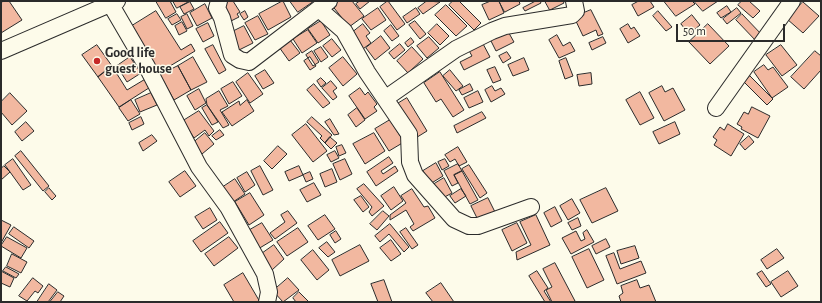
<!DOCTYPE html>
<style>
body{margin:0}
#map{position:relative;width:822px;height:303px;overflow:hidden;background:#fdfbea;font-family:"Alegreya Sans",sans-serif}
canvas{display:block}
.frame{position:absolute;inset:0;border:2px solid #2b2b2b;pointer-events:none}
.scale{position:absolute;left:676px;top:24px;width:109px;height:18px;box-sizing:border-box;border:2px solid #2b2b2b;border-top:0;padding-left:5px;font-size:12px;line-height:14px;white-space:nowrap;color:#2b2b2b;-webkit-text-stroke:3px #fdfbea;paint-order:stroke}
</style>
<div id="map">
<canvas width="822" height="303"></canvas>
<div class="frame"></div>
<div class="scale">50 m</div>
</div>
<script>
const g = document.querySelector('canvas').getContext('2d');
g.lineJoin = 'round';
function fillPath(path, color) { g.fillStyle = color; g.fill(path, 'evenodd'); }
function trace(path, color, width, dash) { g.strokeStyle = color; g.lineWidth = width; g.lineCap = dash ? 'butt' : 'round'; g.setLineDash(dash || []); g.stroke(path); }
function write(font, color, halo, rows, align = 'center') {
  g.font = font + ' "Alegreya Sans",sans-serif'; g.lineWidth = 3; g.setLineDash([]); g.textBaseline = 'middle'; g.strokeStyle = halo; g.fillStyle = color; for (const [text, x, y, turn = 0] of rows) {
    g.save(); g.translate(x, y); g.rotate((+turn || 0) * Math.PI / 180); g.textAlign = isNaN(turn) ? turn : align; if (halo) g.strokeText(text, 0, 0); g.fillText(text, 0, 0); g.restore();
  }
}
const building = new Path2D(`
 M4,1h5l13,19 -21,13v-30z
 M156,1h14l6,11 -10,6z
 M173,1h14l1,1 -11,6z
 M221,1h12l7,11 -3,2 2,3 -10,5z
 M283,1l8,16 -23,13 -9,-16z
 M290,1h24l-16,11z
 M336,1h16l12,15 -15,11 -18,-23z
 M360,1h10l-10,8 -4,-5z
 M388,1l17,23 -8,6 -17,-23z
 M427,1l13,1 -17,12 -5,-6z
 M453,1h6l22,22 -7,7 -25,-25z
 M491,1h8l5,12 -15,7 -7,-15z
 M499,1h20l1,3 -15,8z
 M536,1h4l1,2 -16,8 -2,-3z
 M545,1h18l1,2 -14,7z
 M639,1h11l4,6 -16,9 -6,-11z
 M664,1h28l3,3 -19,12z
 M694,1h24l-15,10z
 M742,1h7l11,10 -7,7 -15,-13z
 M190,2l4,7 -10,5 -4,-7z
 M803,2l16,14 -16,17 -16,-14z
 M205,4l7,14 -15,8 -7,-13z
 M446,5l21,21 -11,10 -21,-21z
 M727,6l4,6 -10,6 -4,-5z
 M378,8l8,12 -15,10 -9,-11z
 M416,8l4,6 -13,9 -4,-6z
 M737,8l4,5 -14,11 -4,-5z
 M591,10l12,24 -5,2 -2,-6 -13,6 -9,-19z
 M156,11l25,39 10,-6 4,7 -40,24 -28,-46z
 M245,11l3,6 -4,3 -4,-6z
 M658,11l14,16 -6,4 -13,-15z
 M177,14l4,6 -9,5 -4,-6z
 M187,14l6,12 -6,3 -6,-12z
 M742,14l21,22 -6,6 -21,-22z
 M692,15l8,10 -11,9 -8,-10z
 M258,16l10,18 -13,6 -10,-17z
 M321,21l9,14 -12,8 -10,-14z
 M415,21l11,13 -6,5 -11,-14z
 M182,22l5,9 -8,4 -4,-9z
 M208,23l6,13 -11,6 -7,-13z
 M363,24l7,9 -4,3 5,7 -11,8 -12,-15z
 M437,24l12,12 -9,9 -12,-12z
 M628,24l3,5 3,-2 6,9 -12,7 -8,-14z
 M708,24l21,22 -19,18 -21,-22z
 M391,25l8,11 -7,5 -8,-10z
 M244,26l9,17 -14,7 -9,-17z
 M506,28l8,14 -18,9 -7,-14z
 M308,30l9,13 -15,10 -9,-14z
 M557,35l6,11 7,-4 5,9 -16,7 -10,-18z
 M381,36l9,12 -15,12 -9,-12z
 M429,37l10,11 -12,10 -10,-12z
 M603,37l3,6 -14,7 -3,-7z
 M411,38l3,4 -6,5 -3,-4z
 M332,39l9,11 -9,7 -9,-11z
 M290,40l10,13 -11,8 -10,-14z
 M481,40l9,17 -26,13 -4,-8 12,-6 -5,-9z
 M400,44l5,6 -11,9 -5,-6z
 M97,45l15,21 -14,11 -16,-22z
 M213,45l13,25 -7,4 -14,-25z
 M781,45l16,20 -15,11 -16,-21z
 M321,47l7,10 -7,5 -7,-11z
 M412,47l11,12 -15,14 -11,-12z
 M312,51l7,11 -6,4 -7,-11z
 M815,51l6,5v14l-17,19 -13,-12z
 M507,52l4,6 -8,5 -4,-7z
 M130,57l11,16 -14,9 -10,-16z
 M193,57l14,25 -16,8 -13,-24z
 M310,57l6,9 -6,4 -6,-9z
 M343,57l14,17 -14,12 -14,-18z
 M524,58l5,12 -16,6 -5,-11z
 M566,58l7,18 -8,3 -6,-18z
 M764,65l4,5 5,-3 15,20 -16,11 -18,-26z
 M112,66l15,24 20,-12 5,8 -33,21 -21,-30z
 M178,66l13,24 -17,10 -14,-25z
 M495,67l6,13 -8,3 -6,-13z
 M265,70l9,13 -11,6 -8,-13z
 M450,70l13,16 -7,5 -13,-15z
 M440,72l24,38 -11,7 -12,-18 -5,3 -12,-19z
 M248,73l15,21 -13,9 -14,-21z
 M591,73l1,11 -13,2 -2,-11z
 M750,76l23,23 -6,6 -23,-23z
 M321,78l5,5 -5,4 -4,-6z
 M331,81l6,7 -4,3 4,6 -4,3 -11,-12z
 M233,82l9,14 -13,8 -8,-15z
 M314,84l16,19 -7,5 -16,-18z
 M470,84l3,6 -11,5 -3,-5z
 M492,86l3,5 6,-3 4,6 -14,8 -6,-12z
 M662,86l3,6 8,-4 12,22 -21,11 -15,-28z
 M360,88l5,7 3,-3 9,12 -3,3 3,4 -12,8 -16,-23z
 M199,89l7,14 -11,7 -8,-14z
 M219,91l9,15 -8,4 9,15 -6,3 -16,-23 -1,-6z
 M478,91l5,11 -14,6 -5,-10z
 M640,92l14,26 -14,7 -14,-25z
 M10,93l17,18 -15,14 -11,-13v-10z
 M151,93l6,12 -17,7 -5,-12z
 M407,98l20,33 -13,8 -20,-33z
 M131,100l9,14 -12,7 -9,-13z
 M247,100l7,11 -22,15 -10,-14 17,-11 1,4z
 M207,105l11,17 -6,3 -10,-17z
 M752,107l18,9 -12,22 -17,-9 1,-2 -5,-3 7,-12 4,2z
 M357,108l8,12 -9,7 -8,-12z
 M199,111l15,20 -5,5 -4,-6 -11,8 -11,-17z
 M482,112l4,6 -29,15 -3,-7z
 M141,117l3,7 -12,6 -3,-7z
 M312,117l20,18 -7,8 -5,-5 2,-2 -15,-14z
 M330,119l9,15 -5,1 -9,-13z
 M390,120l14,22 -15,9 -14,-22z
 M26,122l8,9 -12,10 -7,-9z
 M675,122l5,12 -21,10 -6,-12z
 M306,124l21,27 -14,11 -21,-27z
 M728,124l16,10 -13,22 -17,-11 3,-5 -4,-3 7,-10 4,3z
 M220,130l4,5 -8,5 -4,-4z
 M205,133l9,11 -12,10 -9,-11z
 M374,133l11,18 -20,13 -12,-20z
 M152,135l5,6 -14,10 -4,-8z
 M749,136l5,6 -9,8 -5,-6z
 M330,137l7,6 -6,6 -6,-6z
 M342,145l4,8 -7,3 -3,-9z
 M278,146l9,8 -15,15 -8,-8z
 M458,147l9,15 -8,4 -4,-7 -5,3 -5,-7z
 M21,151l28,35 -6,5 -28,-35z
 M335,151l4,7 -8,4 -4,-7z
 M389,157l4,6 -12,8 2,3 12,-8 3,5 -22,15 -9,-14z
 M13,159l18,26 -8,5 -18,-25z
 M345,159l7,15 -12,6 -7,-16z
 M445,159l4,7 -7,4 -4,-8z
 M436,163l7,13 -13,8 -7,-13z
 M458,164l4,7 -8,4 4,8 -6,3 -8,-15z
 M469,165l18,28 -7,5 -18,-29z
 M4,166l6,6 -9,8v-11z
 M260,166l13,24 -10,5 -12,-24z
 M299,166l4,9 -14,6 -4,-9z
 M332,169l5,13 -12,5 -5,-13z
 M185,171l11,15 -16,11 -11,-15z
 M462,171l16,29 -8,4 -16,-29z
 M247,172l8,13 -10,7 -8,-14z
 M310,172l3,7 -7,3 -3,-7z
 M444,178l8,15 -13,7 -8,-14z
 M235,179l10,15 -15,10 -10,-15z
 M314,183l7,12 -14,7 -7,-12z
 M364,184l20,22 -12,10 -3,-4 3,-5 -15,-18z
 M394,187l9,14 -12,9 -10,-14z
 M49,188l7,8 -4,4 -7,-8z
 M606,188l12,23 -26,12 -12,-23z
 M412,189l12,18 4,-1 7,12 -22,13 -3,-4 4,-3 -8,-14 -16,10v-5l16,-12 -5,-7z
 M461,189l5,7 -11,7 -5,-7z
 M250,193l14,22 -15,10 -14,-23z
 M361,196l8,11 -6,5 -9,-12z
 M488,198l8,16 -17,8 -8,-16z
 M572,199l8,14 -12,7 -8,-14z
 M555,207l7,14 -11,6 -7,-14z
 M210,208l7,12 -14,9 -8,-12z
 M288,211l9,12 -22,16 -5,-6 15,-11 -4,-7z
 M383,211l6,5 -12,14 -7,-6z
 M325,215l10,14 -17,11 -10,-14z
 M536,215l14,30 -33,15 -1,-8 15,-7 -11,-23z
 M578,218l3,8 -9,4 -4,-7z
 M1,220l10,5 -10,18z
 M220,222l8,11 -27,19 -8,-11z
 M262,223l11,17 -15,9 -10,-18z
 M517,223l10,20 -15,8 -10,-21z
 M390,224l19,23 -5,5 -15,-18 -9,8 -5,-6z
 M14,227l20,14 -5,7 -20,-14z
 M298,228l10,14 -21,14 -10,-14z
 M406,228l12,17 -6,4 -12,-17z
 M587,230l7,12 -23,12 -9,-16 14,-7 5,10 4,-2 -2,-6z
 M336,231l5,8 -6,4 -5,-8z
 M7,237l20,11 -6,10 -20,-12z
 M229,237l9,11 -24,18 -9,-12z
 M606,239l4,8 -14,7 -4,-8z
 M391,240l10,14 -10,7 -11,-13z
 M327,242l8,10 -7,5 -9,-9z
 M274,245l10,14 -12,11 -12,-15z
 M360,245l9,16 -29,15 -8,-16z
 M635,246l4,12 -18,6 -4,-13z
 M589,249l15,31 -17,8 -15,-31z
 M777,249l7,9 -17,11 -6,-9z
 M313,250l16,20 -12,10 -16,-20z
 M614,253l6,16 21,-8 5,12 -29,11 -11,-28z
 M12,254l15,8 -6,11 -14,-7z
 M555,263l20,38 -2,1h-21l-6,-12 6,-3 -9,-18z
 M6,267l13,7 -3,4 -13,-7z
 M1,271l13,7 -4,9 -9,-4z
 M537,271l11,17 -4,3 7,11h-6l-16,-26z
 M762,271l9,13 -5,3 -9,-13z
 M788,271l10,15 -17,11 -10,-15z
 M243,273l17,29h-26l-10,-17z
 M33,278l10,8 -5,7 -3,-2 -8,10 -8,-5z
 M288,278l11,12 -16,12 -10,-11z
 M384,280l8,22h-14l-7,-18z
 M637,280l3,8 9,-3 7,17h-35l-2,-6 4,-3 -2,-7z
 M441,283l13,19h-21l-7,-9z
 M49,284l8,6 -9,12h-11z
 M58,292l6,4 -4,6h-10z
 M299,292l10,10h-13l-3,-4z`);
fillPath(building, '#f2b8a0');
trace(building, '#2b2b2b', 1);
const minor = new Path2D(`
 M219,1l-2,7 5,10 10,37 8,5 9,2 80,-61
 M111,5l35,60 53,102 29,40 37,67 4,18 -2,10
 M319,9l25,22 23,41 42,62 1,28 5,13 39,44 15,7h9l53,-19
 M1,51l116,-50
 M386,98l70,-49 36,-18 13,-5 67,-11 4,-4 -2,-10
 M716,108l76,-107`);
trace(minor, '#2b2b2b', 18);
trace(minor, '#fdfbea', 16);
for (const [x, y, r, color] of [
 [97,61,4,"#c62828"]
]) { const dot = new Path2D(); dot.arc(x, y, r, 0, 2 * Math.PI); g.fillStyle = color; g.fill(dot); trace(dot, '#fdfbea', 1.5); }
write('bold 14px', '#2b2b2b', '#fdfbea', [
 ["Good life",105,53],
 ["guest house",105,69]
], 'left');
</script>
